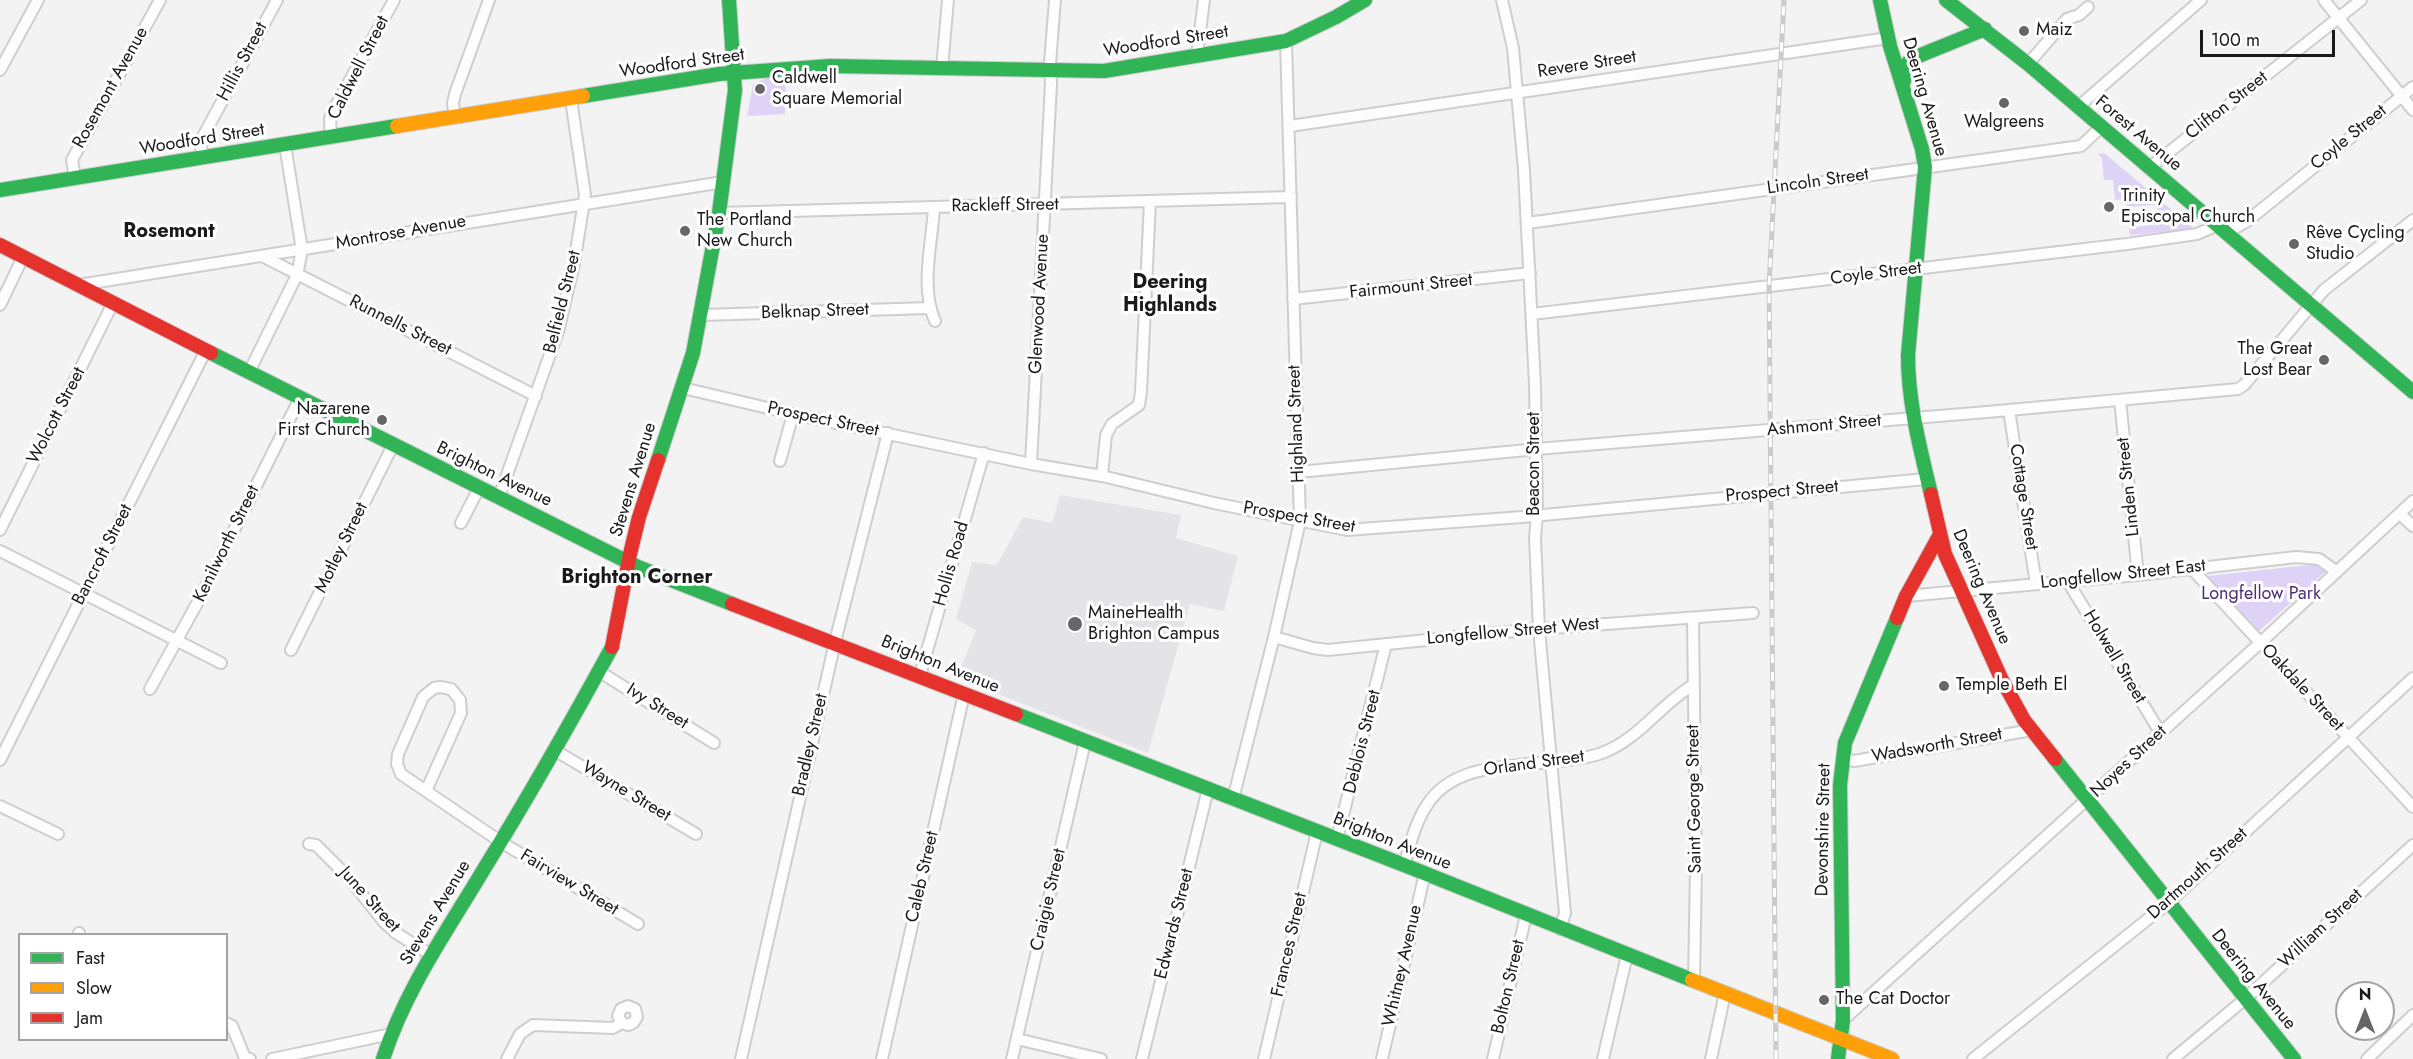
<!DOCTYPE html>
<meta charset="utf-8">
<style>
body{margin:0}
#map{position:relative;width:2413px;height:1059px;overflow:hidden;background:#f3f3f4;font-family:Jost,sans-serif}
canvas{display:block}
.legend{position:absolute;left:18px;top:933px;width:210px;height:108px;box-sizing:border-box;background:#fff;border:2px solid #a3a3a4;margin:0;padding:8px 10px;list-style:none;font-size:18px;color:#1a191b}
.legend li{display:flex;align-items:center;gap:12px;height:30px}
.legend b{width:30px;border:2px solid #a3a3a4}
.north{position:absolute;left:2335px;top:981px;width:60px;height:60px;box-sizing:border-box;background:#fff;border:2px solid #a3a3a4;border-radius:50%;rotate:0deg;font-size:16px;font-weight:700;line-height:24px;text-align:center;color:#1a191b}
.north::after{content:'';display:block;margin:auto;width:21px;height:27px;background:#666567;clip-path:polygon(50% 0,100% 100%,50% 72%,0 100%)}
.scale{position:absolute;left:2200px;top:30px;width:135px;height:27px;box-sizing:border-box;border:3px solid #1a191b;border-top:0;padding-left:8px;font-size:18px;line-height:21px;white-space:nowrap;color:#1a191b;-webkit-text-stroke:4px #fff;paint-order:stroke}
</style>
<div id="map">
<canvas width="2413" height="1059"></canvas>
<ul class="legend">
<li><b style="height:8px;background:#30b455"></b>Fast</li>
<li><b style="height:8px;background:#ff9f0a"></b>Slow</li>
<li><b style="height:8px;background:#e5322d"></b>Jam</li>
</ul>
<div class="north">N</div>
<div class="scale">100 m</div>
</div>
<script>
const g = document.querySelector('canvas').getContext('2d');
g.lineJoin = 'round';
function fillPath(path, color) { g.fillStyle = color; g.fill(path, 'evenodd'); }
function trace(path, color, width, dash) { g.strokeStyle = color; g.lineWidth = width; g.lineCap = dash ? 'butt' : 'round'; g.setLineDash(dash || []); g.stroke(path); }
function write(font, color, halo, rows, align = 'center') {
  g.font = font + ' Jost,sans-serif'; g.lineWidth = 6; g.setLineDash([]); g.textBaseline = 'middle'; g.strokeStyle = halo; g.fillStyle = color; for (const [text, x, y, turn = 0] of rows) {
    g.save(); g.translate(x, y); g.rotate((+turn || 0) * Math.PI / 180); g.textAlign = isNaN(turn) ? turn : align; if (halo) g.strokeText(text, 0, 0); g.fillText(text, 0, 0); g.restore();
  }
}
fillPath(new Path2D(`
 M1060,495l121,20 -5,23 62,18 -14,55 -34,-7 -42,149 -191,-75 19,-48 -20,-11 16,-57 25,3 26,-48 29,6z`), '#e4e3e8');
fillPath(new Path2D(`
 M786,74l-1,40 -38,2 6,-31 12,-7z
 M2104,153l88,74 -1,2 -61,6 -1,-7 29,-4 3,-10 -7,-9 -27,2 -1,-8 -11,1 -2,-20h-9l-2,-22 -4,-4z
 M2309,565h8l10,5 -68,61 -5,-1 -47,-54z`), '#ded3f7');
const street = new Path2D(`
 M1502,0l11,48 11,122 11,215 2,129 -2,24 4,91 26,284 -5,16
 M2324,0l89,110
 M1197,56l7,-56
 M2028,64l39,-45 12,-4 9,-8
 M942,68l6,-68
 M0,70l38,-70
 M2078,107l123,-107
 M455,118l-2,-15 2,-9 34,-94
 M1290,126l598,-88
 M331,138l-1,-19 3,-8 61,-111
 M203,157l-3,-15 77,-142
 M2149,168l212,-168
 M75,178l-3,-18 88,-160
 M934,208c-2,35 -14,80 1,113
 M719,213l572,-16
 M1528,223l553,-77 20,-19
 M2228,232l18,-10 167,-135
 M264,257l272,139
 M79,285l644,-103
 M1293,299l237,-26
 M0,305l23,-48
 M1532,314l595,-70 70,-10 21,-9
 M702,315l227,-7
 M249,372l48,-97 5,-25 -17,-105
 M683,388l110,26 238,50 71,12 112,27 133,27 175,-13 404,-38
 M2120,400l18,175
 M2009,410l27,174
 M780,461l13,-47
 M1031,464l20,-380 -1,-21 5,-63
 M1299,472l238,-23 450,-37 251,-23 6,-4 80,-95 89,-70
 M1102,476l4,-41 6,-11 27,-19 2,-13 9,-190
 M499,497l59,-165 16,-68 11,-69 -14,-96
 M2400,514l13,12
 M461,523l18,-35
 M0,530l113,-227
 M0,551l221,112
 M2192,569l221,238
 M2068,582l92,150
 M1906,596l232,-21 158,-18 23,2 18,13
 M1693,618l3,249 -2,114
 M1274,637l39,11 15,2 198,-20 227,-17
 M291,650l102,-205
 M600,672l114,71
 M920,675l64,-222
 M150,689l50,-91 100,-200
 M556,751l140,83
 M1842,758l12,3 178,-31
 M0,760l206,-410
 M426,791l35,-78 -1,-13 -9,-11 -11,-2 -6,1 -11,9 -25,57 -1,10 4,10 100,68 137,82
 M1233,799l41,-162 26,-116 -14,-480
 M0,806l58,28
 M1337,839l49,-195
 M309,844l7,1 33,33 34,43 13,12 35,22
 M1404,865c6,-20 11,-42 23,-60 25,-40 79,-38 121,-43 17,-1 37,-3 54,-9 37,-14 58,-48 91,-68
 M79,934v-1
 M1843,1020l417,-377 153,-142
 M226,1023l6,3 13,32 5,1
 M1017,1039l84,20
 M272,1059l119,-25
 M507,1059l13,-25 13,-9 80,3 9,-5 6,2 5,-2 4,-6 -2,-8 -7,-3 -7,3 -3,7 4,7
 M741,1059l94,-417 53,-209
 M882,1059l82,-365
 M1012,1059l73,-317
 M1142,1059l66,-270
 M1264,1059l53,-227
 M1382,1059l43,-186
 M1493,1059l33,-144
 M1603,1059l24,-104
 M1711,1059l14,-66
 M1973,1059l195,-156 245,-225
 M2173,1059l72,-60 168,-154
 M2367,1059l46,-44`);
const fast = new Path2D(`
 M1880,0l10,46 32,103 3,18 -17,188c0,48 12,93 23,139
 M1946,0l82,64 385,328
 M1904,81l3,-17 4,-5 74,-30
 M583,96l136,-22 111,-8 274,5 182,-30 50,-24 29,-17
 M0,190l397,-64
 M211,353l427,214 94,37
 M658,460l35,-107 26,-140 16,-123 -6,-90
 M1016,714l388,151 288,115
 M2055,759l239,300
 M383,1059c22,-69 64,-128 101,-190 45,-73 87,-147 128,-222
 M1838,1059l5,-39 -3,-235 5,-42 52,-125`);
const slow = new Path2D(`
 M397,126l186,-30
 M1692,980l200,79`);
const jam = new Path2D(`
 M0,245l211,108
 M1931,494l14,60 56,124 23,42 31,39
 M732,604l284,110
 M1897,618l9,-22 33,-60
 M612,647l18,-93 9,-37 19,-57`);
trace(street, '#cececf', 14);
trace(fast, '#cececf', 16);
trace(slow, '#cececf', 16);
trace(jam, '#cececf', 16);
trace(street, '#fdfdfd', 10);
trace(fast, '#30b455', 14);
trace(slow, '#ff9f0a', 14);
trace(jam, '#e5322d', 14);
const rail = new Path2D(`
 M1776,1059l-7,-773 15,-286`);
trace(rail, '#cbcbcc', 5);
trace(rail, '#fff', 3, [9]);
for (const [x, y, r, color] of [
 [2024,31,6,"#666567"],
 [760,89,6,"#666567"],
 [2004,103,6,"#666567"],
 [2109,207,6,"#666567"],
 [685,231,6,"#666567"],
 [2294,244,6,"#666567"],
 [2324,360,6,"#666567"],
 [382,420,6,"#666567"],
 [1075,624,8,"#666567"],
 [1944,686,6,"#666567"],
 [1824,1000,6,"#666567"]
]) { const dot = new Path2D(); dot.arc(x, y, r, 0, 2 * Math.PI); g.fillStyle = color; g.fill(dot); trace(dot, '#fff', 2); }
write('18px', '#1a191b', '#fff', [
 ["Maiz",2036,31],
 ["Caldwell",772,79],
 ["Square Memorial",772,100],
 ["Walgreens",2004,123,"center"],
 ["Trinity",2121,197],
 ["Episcopal Church",2121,218],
 ["The Portland",697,221],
 ["New Church",697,242],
 ["Rêve Cycling",2306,234],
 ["Studio",2306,255],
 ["The Great",2312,350,"right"],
 ["Lost Bear",2312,371,"right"],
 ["Nazarene",370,410,"right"],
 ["First Church",370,431,"right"],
 ["MaineHealth",1088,614],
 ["Brighton Campus",1088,635],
 ["Temple Beth El",1956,686],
 ["The Cat Doctor",1836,1000]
], 'left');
write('18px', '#1a191b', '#fff', [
 ["Woodford Street",1166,42,-9],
 ["Hillis Street",243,62,-62],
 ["Woodford Street",682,64,-8],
 ["Revere Street",1587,65,-9],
 ["Caldwell Street",359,68,-63],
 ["Rosemont Avenue",111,88,-61],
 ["Deering Avenue",1924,97,74],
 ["Clifton Street",2227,106,-38],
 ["Forest Avenue",2138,134,40],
 ["Coyle Street",2349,138,-39],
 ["Woodford Street",202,140,-9],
 ["Lincoln Street",1818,182,-8],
 ["Rackleff Street",1005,206,-1],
 ["Montrose Avenue",401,233,-10],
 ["Coyle Street",1876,274,-7],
 ["Fairmount Street",1411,287,-6],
 ["Belfield Street",563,302,-76],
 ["Glenwood Avenue",1040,304,-87],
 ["Belknap Street",815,312,-2],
 ["Runnells Street",400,326,27],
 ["Wolcott Street",57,416,-63],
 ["Prospect Street",823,420,12],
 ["Highland Street",1297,424,-92],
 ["Ashmont Street",1824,426,-5],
 ["Beacon Street",1535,464,-90],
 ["Brighton Avenue",494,475,26],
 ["Stevens Avenue",634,480,-73],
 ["Linden Street",2129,487,-96],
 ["Prospect Street",1782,492,-5],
 ["Cottage Street",2023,497,81],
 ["Prospect Street",1299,518,10],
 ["Kenilworth Street",227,544,-64],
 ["Motley Street",342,548,-64],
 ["Bancroft Street",103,555,-63],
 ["Hollis Road",952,564,-74],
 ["Longfellow Street East",2123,575,-6],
 ["Deering Avenue",1981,587,67],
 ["Longfellow Street West",1513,632,-5],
 ["Holwell Street",2114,657,59],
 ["Brighton Avenue",940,665,22],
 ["Oakdale Street",2302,688,47],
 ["Ivy Street",657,707,32],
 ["Deblois Street",1363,742,-76],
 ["Bradley Street",811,745,-77],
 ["Wadsworth Street",1937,746,-10],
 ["Noyes Street",2129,762,-43],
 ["Orland Street",1534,764,-8],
 ["Wayne Street",626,792,31],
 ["Saint George Street",1695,799,-91],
 ["Devonshire Street",1824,830,-89],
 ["Brighton Avenue",1392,842,22],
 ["Dartmouth Street",2198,874,-42],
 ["Caleb Street",923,877,-77],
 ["Fairview Street",569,883,31],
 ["June Street",369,900,48],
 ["Craigie Street",1049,900,-77],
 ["Stevens Avenue",436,913,-59],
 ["Edwards Street",1175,924,-76],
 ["William Street",2321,929,-43],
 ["Frances Street",1290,945,-77],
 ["Whitney Avenue",1403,966,-77],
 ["Deering Avenue",2253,980,51],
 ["Bolton Street",1509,987,-77]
]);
write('18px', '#4d2f79', '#fff', [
 ["Longfellow Park",2261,595]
]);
write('bold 20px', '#1a191b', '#fff', [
 ["Rosemont",169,232],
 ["Deering",1170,283],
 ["Highlands",1170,306],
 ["Brighton Corner",637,578]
]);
</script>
